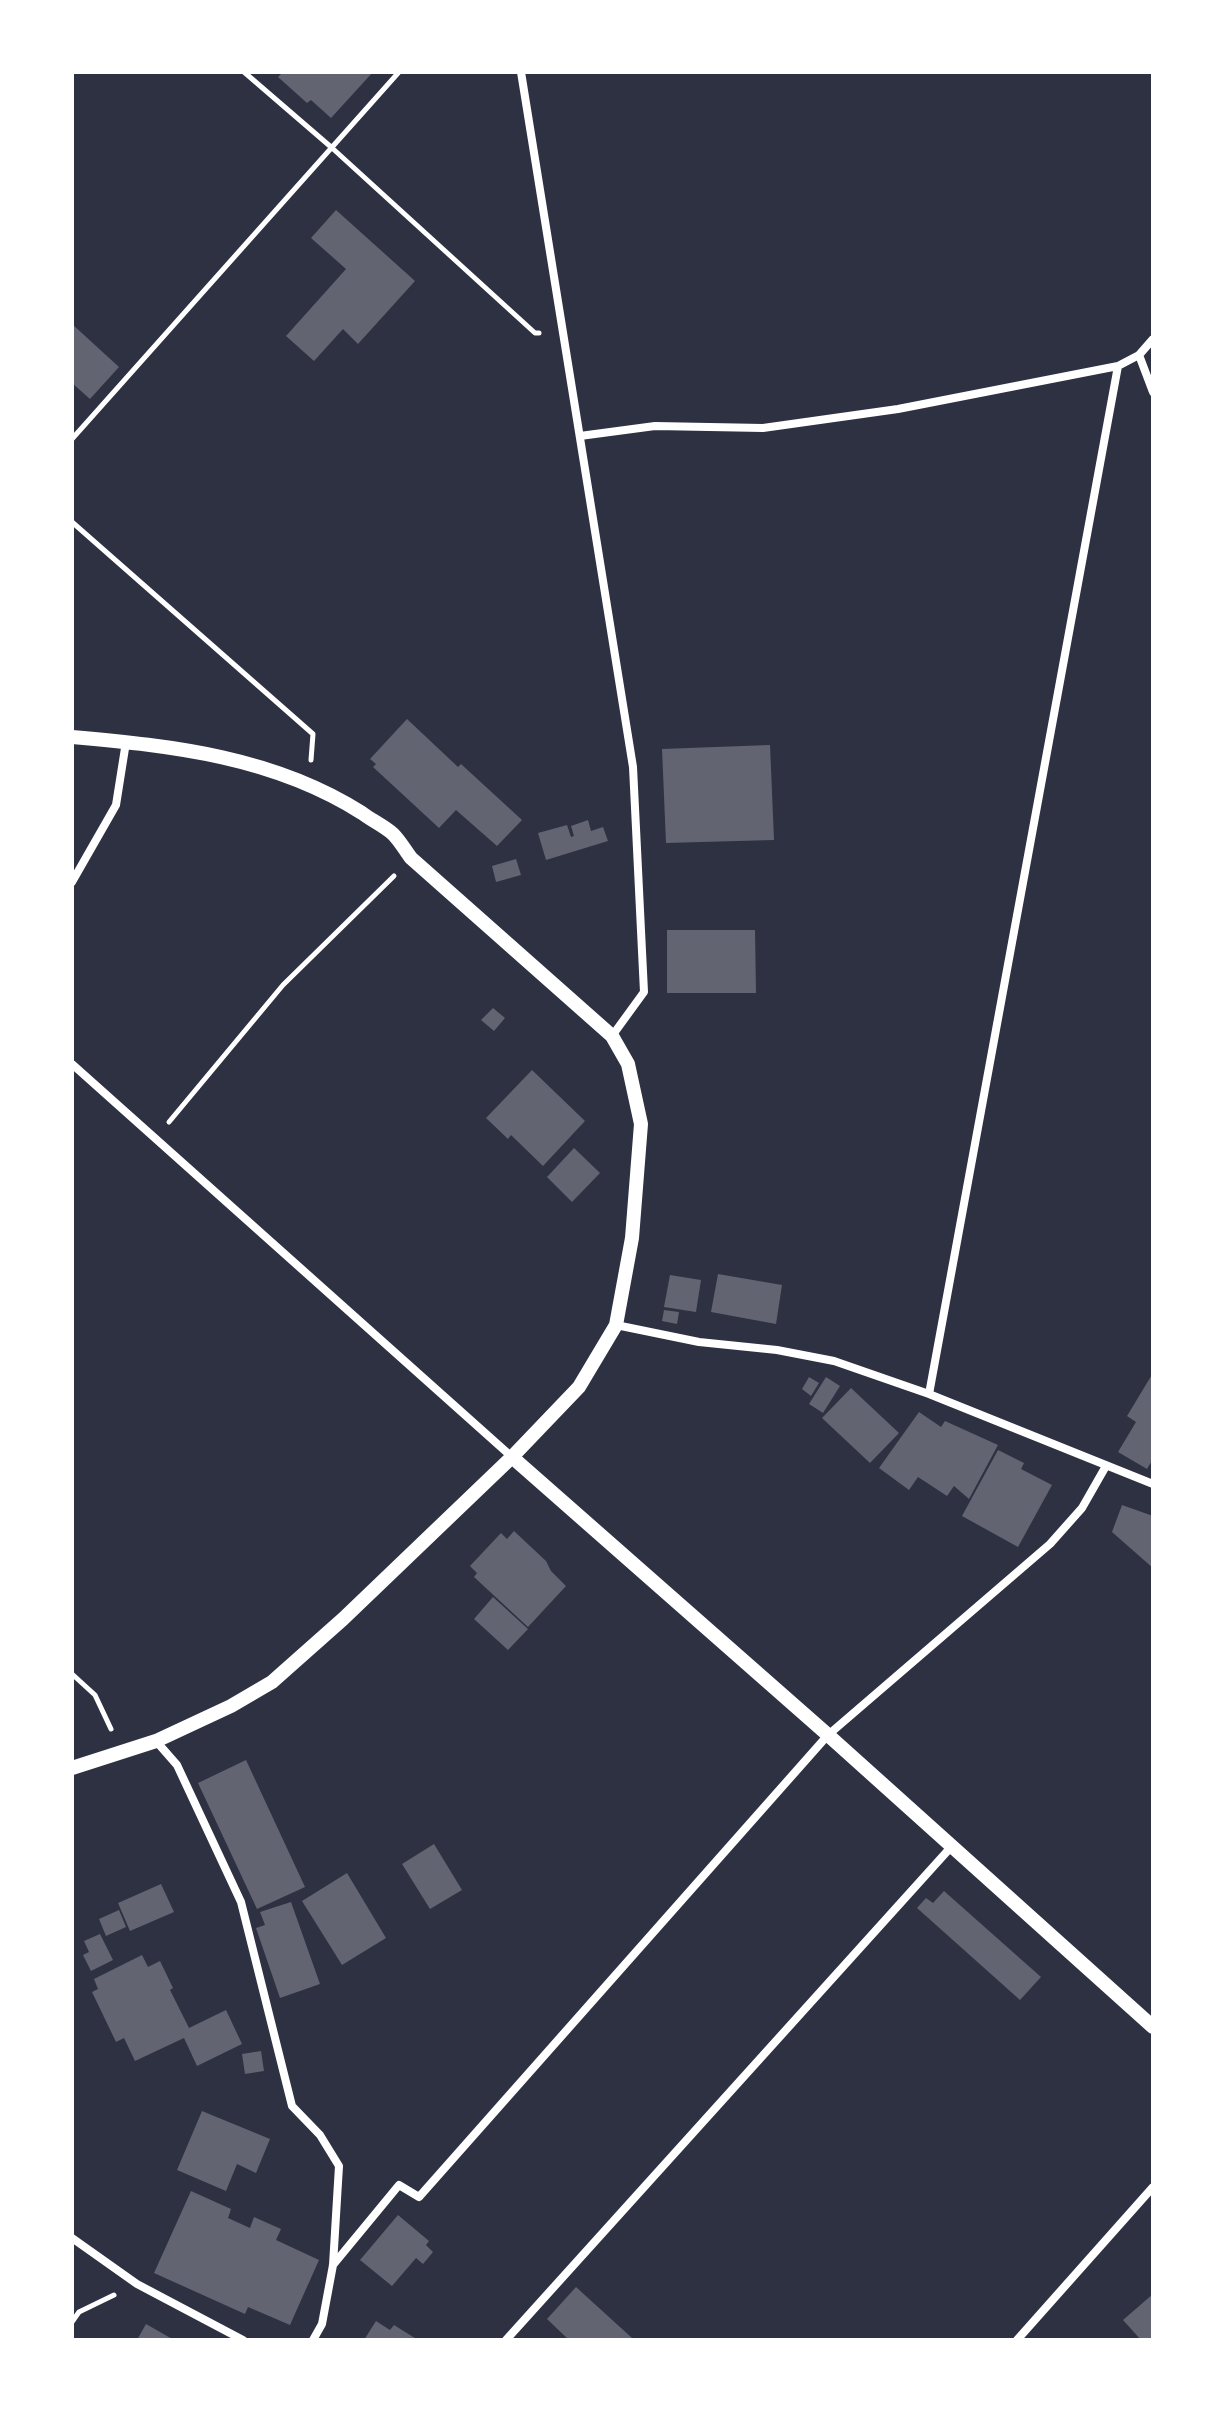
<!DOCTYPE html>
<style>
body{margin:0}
#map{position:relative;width:1225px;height:2412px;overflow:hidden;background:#2d3142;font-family:"Work Sans",sans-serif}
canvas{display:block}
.frame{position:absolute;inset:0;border:74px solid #fff;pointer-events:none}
</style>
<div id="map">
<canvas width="1225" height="2412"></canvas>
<div class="frame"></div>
</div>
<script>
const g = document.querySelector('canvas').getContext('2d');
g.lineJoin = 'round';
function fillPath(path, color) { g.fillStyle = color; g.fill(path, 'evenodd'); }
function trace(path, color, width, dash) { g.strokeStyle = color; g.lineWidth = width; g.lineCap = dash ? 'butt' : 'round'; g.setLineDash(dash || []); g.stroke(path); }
fillPath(new Path2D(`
 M279,72h94l-42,46 -20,-18 -4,3 -29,-26 3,-3z
 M336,210l79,71 -57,63 -15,-15 -29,32 -28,-25 60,-67 -35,-31z
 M72,324l47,43 -29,32 -18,-16z
 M407,719l51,48 3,-3 61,56 -25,26 -41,-36 -17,18 -66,-61 3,-3 -6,-5z
 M770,745l4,95 -108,3 -4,-94z
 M588,820l3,11 12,-4 5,14 -62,19 -8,-27 29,-8 4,12 3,-1 -3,-10z
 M516,859l5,16 -25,7 -4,-16z
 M667,930h88l1,63h-89z
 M493,1008l12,10 -11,13 -13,-11z
 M532,1070l53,51 -42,45 -32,-31 -3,4 -22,-21z
 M574,1148l26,25 -28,29 -25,-25z
 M718,1274l64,11 -6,39 -65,-12z
 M670,1275l31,5 -5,32 -32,-5z
 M664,1310l15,2 -2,12 -15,-3z
 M1153,1373v86l-6,10 -29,-17 18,-30 -9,-6z
 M809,1377l10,6 -8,13 -9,-7z
 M826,1377l14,9 -17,27 -14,-9z
 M851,1388l48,45 -29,30 -48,-45z
 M919,1412l22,15 4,-6 53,24 -29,54 -15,-13 -7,10 -29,-19 -9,13 -30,-22z
 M998,1450l26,13 -3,6 31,16 -34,62 -56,-31z
 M1122,1505l31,11v52l-41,-36z
 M514,1531l32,30 5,10 15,15 -38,41 -54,-50 3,-4 -7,-7 31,-33 6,6z
 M493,1597l35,32 -20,21 -34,-31z
 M246,1760l59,127 -48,22 -59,-126z
 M434,1844l28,46 -32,19 -28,-45z
 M347,1873l39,65 -44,27 -40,-64z
 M161,1884l13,28 -44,19 -12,-28z
 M944,1891l97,86 -21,23 -103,-92 9,-10 7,5z
 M291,1902l29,82 -40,14 -24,-70 9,-3 -5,-13z
 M119,1910l7,17 -20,9 -7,-17z
 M100,1934l13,26 -22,11 -8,-16 6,-3 -5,-11z
 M142,1955l6,12 12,-6 13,27 -3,2 19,38 37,-18 16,34 -45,22 -13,-28 -49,23 -11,-23 -8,4 -24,-50 6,-3 -4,-10z
 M261,2051l3,20 -19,3 -3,-20z
 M202,2111l68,28 -14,34 -19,-9 -11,27 -49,-21z
 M191,2191l40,18 -3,9 22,10 4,-11 27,12 -5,11 43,20 -29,65 -42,-18 -3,7 -91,-41z
 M398,2215l31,26 -3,4 7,7 -10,12 -7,-6 -24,28 -32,-26z
 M576,2287l56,51 -2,2h-61l-22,-21z
 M1153,2294v46h-12l-18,-20z
 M376,2321l14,9 4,-5 24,15h-54z
 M146,2324l28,16h-37z`), '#626471');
trace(new Path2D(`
 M244,72l87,75 204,186h4
 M72,439l327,-367
 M72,522l241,212 -2,26
 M169,1122l114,-137 111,-109
 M72,1674l23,21 16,34
 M72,2322l7,-10 35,-17`), '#fff', 5);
trace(new Path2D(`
 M521,72l112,695 11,225 -32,44
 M1139,355l14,37
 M580,436l75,-10 108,2 135,-19 220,-43 21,-11 14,-16
 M72,882l44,-77 10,-63
 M72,1064l440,393
 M616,1325l83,17 78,8 57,11 95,33 224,90
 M929,1394l189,-1028
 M156,1741l21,24 64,137 51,204 28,29 19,31 -6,99 -11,59 -9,16
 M72,2238l65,46 106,56
 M333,2265l66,-80 20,12 409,-462 222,-191 32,-36 24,-42
 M506,2340l446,-494
 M1017,2340l136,-153`), '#fff', 8);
trace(new Path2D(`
 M72,737c102,9 202,20 290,76 9,7 22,13 31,21 7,7 12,16 18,24l201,178 16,28 13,60 -9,114 -16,87 -37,62 -67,70 -169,162 -71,63 -41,24 -75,35 -84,27
 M512,1457l316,278 325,292`), '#fff', 14);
</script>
